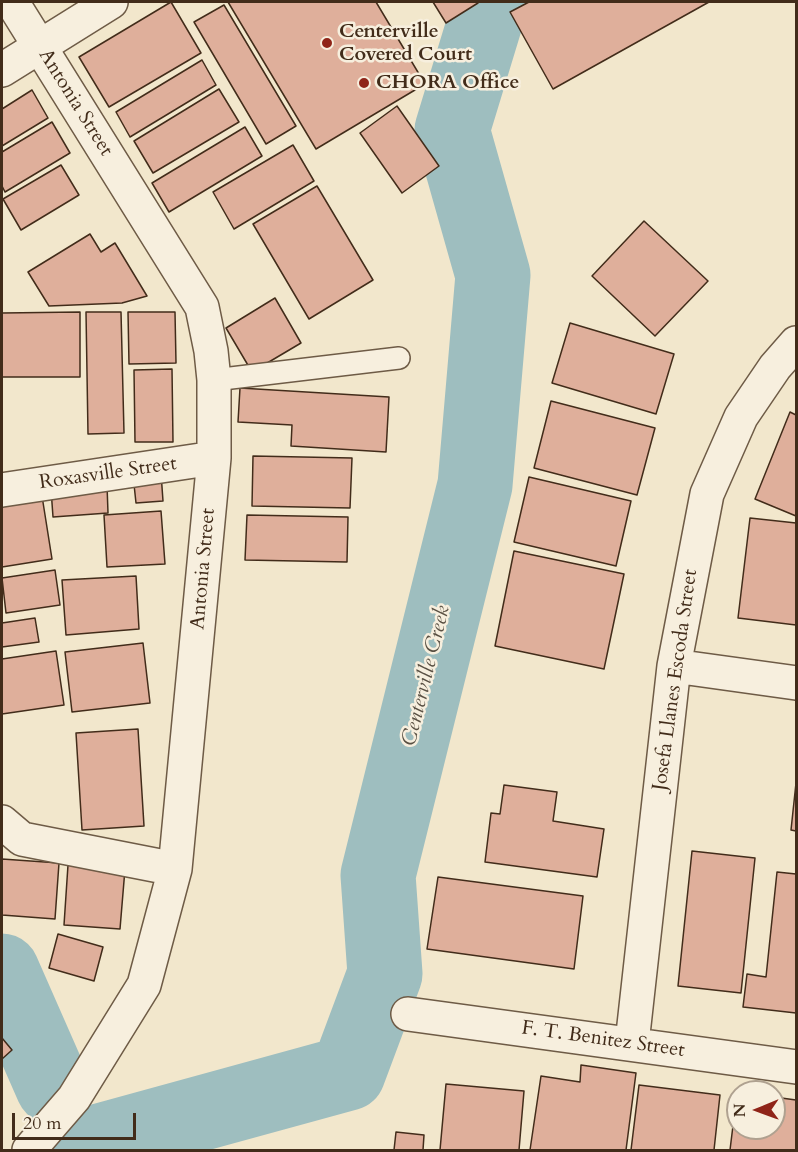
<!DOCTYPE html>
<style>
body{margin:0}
#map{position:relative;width:798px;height:1152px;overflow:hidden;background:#f2e7cc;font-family:Cardo,serif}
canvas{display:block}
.frame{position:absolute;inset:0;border:3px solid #422c1a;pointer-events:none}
.north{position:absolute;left:726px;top:1080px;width:60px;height:60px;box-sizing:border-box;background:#f7efde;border:2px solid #afa190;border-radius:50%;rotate:269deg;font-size:16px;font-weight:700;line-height:24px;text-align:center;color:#422c1a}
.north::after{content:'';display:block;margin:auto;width:21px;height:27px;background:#8f2418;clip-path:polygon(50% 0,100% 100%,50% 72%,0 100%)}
.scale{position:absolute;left:12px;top:1113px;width:124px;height:27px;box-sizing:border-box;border:3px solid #422c1a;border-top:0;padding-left:8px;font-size:18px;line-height:21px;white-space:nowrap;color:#422c1a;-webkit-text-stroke:4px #f7efde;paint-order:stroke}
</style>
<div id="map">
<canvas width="798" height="1152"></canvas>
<div class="frame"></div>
<div class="north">N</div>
<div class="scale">20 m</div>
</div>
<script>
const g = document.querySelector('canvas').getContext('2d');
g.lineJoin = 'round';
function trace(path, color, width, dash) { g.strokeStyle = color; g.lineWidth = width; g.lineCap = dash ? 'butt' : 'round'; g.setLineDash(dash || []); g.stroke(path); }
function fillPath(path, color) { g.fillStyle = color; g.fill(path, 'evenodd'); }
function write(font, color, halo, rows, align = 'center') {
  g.font = font + ' Cardo,serif'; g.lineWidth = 5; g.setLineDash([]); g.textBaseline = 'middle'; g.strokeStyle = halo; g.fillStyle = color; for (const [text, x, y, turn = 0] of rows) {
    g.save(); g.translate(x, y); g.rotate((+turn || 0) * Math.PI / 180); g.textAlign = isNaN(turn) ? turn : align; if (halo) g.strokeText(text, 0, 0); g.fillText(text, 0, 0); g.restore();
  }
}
trace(new Path2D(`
 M2,971l51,116
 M75,1148l273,-75 37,-99 -7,-99 97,-390 18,-210 -41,-145 39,-128`), '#9ebebf', 75);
const building = new Path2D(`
 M171,2l30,51 -92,54 -30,-50z
 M228,2h148l49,82 -109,65z
 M433,2h44l1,1 -32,20z
 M529,2h180l-156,87 -43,-77z
 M224,5l72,121 -30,18 -72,-122z
 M202,60l14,25 -86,52 -14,-25z
 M219,89l20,33 -86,51 -19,-32z
 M32,90l16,28 -46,28v-37z
 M397,106l42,60 -37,27 -42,-60z
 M52,122l18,31 -65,39 -3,-6v-34z
 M245,127l17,29 -93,56 -17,-29z
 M293,145l21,36 -80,48 -21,-37z
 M61,165l18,30 -58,35 -18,-31z
 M317,186l56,94 -64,39 -56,-95z
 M644,221l64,60 -53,55 -63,-60z
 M90,234l11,18 14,-9 32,53 -25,7 -73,3 -21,-34z
 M275,298l26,45 -49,29 -26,-44z
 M80,312v65h-78v-64z
 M86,312h35l3,121 -36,1z
 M128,312h47l1,51 -47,1z
 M570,323l104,31 -18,60 -104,-31z
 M172,369l1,73h-38l-1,-72z
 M240,388l149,9 -3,55 -95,-6 1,-21 -54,-3z
 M551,401l104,27 -18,67 -103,-27z
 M790,412l6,3v101l-41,-17z
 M253,456l99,2 -2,50 -98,-2z
 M161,473l2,28 -27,2 -3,-28z
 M529,477l102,24 -15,65 -102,-24z
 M107,485l1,28 -55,4 -2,-28z
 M42,496l10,63 -50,8v-65z
 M161,511l4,53 -58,3 -3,-52z
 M247,515l101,2 -1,45 -102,-2z
 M750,518l46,5v102l-58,-7z
 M514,551l110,23 -20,95 -109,-23z
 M55,570l5,35 -54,8 -4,-35z
 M136,576l3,53 -73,6 -4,-55z
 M35,618l4,24 -37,5v-24z
 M143,643l7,60 -78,9 -7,-60z
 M56,651l8,54 -62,9v-55z
 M138,729l6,97 -62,4 -6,-97z
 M796,783v48l-5,-1z
 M504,785l53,7 -4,29 51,8 -7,48 -112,-15 6,-49 9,1z
 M692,851l63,7 -14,135 -63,-7z
 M2,859l57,4 -4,56 -53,-4z
 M68,865l57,4 -5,60 -56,-4z
 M777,872l19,2v139l-53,-6 4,-33 19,3z
 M438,877l145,19 -9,73 -147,-20z
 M58,934l45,13 -9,34 -45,-13z
 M2,1038l10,12 -10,9z
 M581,1065l55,8 -10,77h-96l11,-74 39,6z
 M446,1084l78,7 -5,59h-79z
 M639,1085l81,10 -6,55h-83z
 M737,1093l1,35h36v-31l22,3v50h-66z
 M396,1132l28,3 -1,15h-29z`);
fillPath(building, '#dfaf9b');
trace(building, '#422c1a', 1.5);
const lane = new Path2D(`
 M214,380l185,-22`);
const street = new Path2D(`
 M12,2l190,305 9,44 3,29v78l-39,411 -31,116 -70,113 -45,52
 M2,70l109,-68
 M2,490l212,-32
 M674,666l122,17
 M2,822l20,17 153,30
 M408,1014l388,53
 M632,1043l42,-377 33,-172 34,-77 34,-50 21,-24`);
trace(lane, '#6e5b46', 24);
trace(street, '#6e5b46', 36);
trace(lane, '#f7efde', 21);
trace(street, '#f7efde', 33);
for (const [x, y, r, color] of [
 [327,43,6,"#8f2418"],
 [364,83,6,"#8f2418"]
]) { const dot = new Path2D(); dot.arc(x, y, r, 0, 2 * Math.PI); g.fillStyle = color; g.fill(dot); trace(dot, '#f7efde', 2); }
write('bold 20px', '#422c1a', '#f7efde', [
 ["Centerville",339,32],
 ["Covered Court",339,55],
 ["CHORA Office",376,83]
], 'left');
write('20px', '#422c1a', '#f7efde', [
 ["Antonia Street",75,103,58],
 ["Roxasville Street",108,474,-8],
 ["Antonia Street",204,569,-85],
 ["Josefa Llanes Escoda Street",676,680,-82],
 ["F. T. Benitez Street",603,1040,8]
]);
write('italic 21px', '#595043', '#f7efde', [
 ["Centerville Creek",427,676,-76]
]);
</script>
